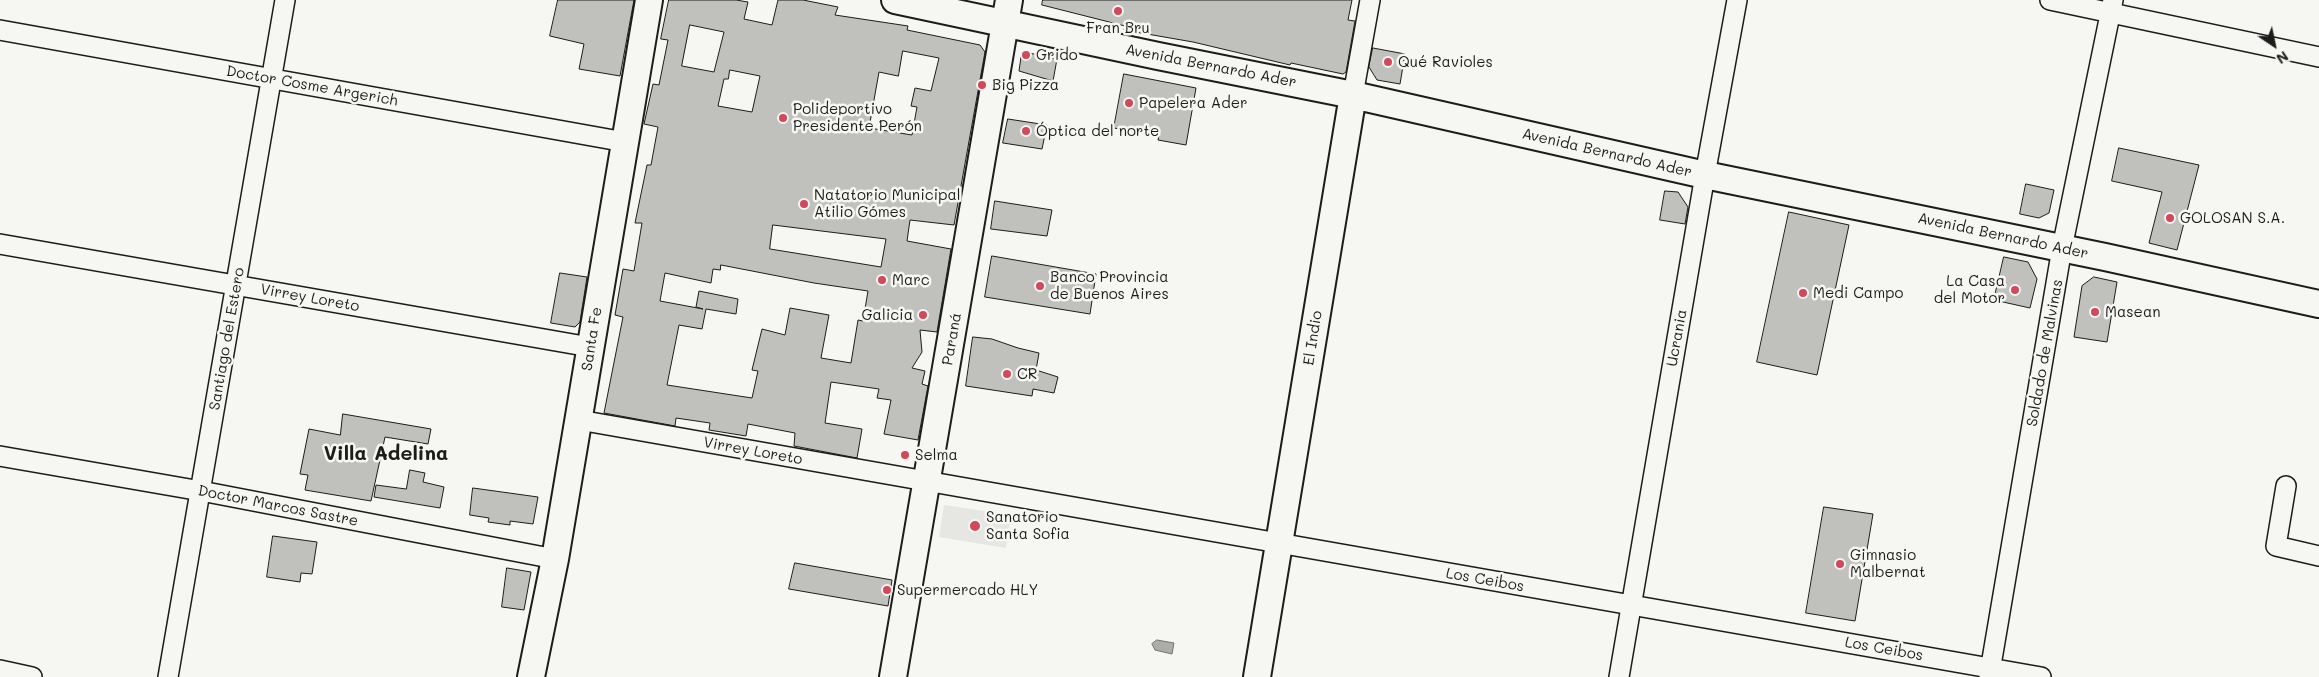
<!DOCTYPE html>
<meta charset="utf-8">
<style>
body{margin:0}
#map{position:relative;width:2319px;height:677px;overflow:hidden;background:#f6f6f2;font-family:Mali,sans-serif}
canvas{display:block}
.north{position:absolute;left:2249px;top:20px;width:50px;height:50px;-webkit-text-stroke:4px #f6f6f2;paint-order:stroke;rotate:146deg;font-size:14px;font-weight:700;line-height:20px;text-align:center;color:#1c1c1c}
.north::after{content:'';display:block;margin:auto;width:18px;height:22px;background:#1c1c1c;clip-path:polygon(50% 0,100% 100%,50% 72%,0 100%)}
</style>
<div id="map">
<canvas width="2319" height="677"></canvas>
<div class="north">N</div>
</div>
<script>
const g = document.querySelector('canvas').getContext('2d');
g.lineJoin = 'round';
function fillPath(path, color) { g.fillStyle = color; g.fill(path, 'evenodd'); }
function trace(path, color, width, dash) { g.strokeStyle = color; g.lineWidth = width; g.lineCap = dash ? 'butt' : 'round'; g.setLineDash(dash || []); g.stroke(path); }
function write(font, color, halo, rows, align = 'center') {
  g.font = font + ' Mali,sans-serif'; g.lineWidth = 5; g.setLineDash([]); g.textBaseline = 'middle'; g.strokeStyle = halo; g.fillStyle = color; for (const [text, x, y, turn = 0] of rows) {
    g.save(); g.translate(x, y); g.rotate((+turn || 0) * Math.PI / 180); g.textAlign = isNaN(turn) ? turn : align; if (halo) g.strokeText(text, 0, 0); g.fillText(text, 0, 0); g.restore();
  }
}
fillPath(new Path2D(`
 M944,505l67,10 -5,33 -67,-11z`), '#e6e6e2');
const water = new Path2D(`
 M1157,640l17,3 -2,11 -17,-4 -3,-6z`);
fillPath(water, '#acaca9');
trace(water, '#727271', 1);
const building = new Path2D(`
 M558,0h76l-14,76 -41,-7 5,-25 -34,-8z
 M669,0h67l12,2 -4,17 28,6 6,-25h25l35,7 -3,8 73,11 -1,4 73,15 5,7 -31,173 -44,-5 -3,21 44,8 -14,83 -17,-2 2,22 -10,16 13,3 -3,13 6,2 -10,54 -34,-6 7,-34 -14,-2 2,-9 -48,-7 -6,41 37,6 -5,29 -63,-12 1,-13 -47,-9 -2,12 -37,-6 1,-7 -34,-5 -1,8 -71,-13 19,-96 -8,-2 8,-46 11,2 8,-48h-7l12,-58h4l7,-38 -14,-3 9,-40 6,1 9,-45 -7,-1zM690,25l34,7 -10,40 -32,-6zM903,51l36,7 -8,33 -16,-3 -4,18 6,1 -5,28 -43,-7 10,-56 19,4zM730,70l30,6 -8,36 -34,-6 6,-27h4zM773,225l113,14 -5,28 -111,-18zM721,265l93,18 54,8 -5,30 -5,-1 -7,43 -30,-5 8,-43 -39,-7 -5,27 -23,-6 -10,41 6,1 -6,27 -85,-13 12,-60 23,4 4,-20 30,5 2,-15 -39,-8 -3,16 7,2 -43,-8 5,-28 46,10 2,-14 7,1z
 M1043,0h309l-4,20 7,1 -9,51 -3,2 -52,-11 -1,2 -97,-23 -69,-12 1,-4 -83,-21z
 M1373,48l32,6 -5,30 -23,-4 -8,-13z
 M1029,53l28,6 -4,22 -34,-10 2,-14z
 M1124,74l72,14 -10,57 -28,-5 1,-4 -45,-8z
 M1008,119l39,6 -5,24 -39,-6z
 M2119,148l80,17 -22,85 -28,-7 13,-51 -50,-11z
 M2026,184l28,6 -5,23 -10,5 -19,-4z
 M1665,191l13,1 10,15 -3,17 -25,-4z
 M995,201l57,9 -5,26 -56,-7z
 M1789,212l60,13 -32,150 -60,-13z
 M992,256l104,18 -6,40 -105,-17z
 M2004,257l24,5 9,17 -7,29 -36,-8z
 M560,273l27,4 -7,45 -5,5 -24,-4z
 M2094,277l23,5 -10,60 -33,-5 8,-51z
 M973,337l19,2 26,9 21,5 -3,17 22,7 -4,16 -21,-4 -1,7 -66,-10z
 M343,414l88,15 -3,15 -43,-7 -14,64 -66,-11 3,-15 -8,-1 9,-45 31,6z
 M410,470l15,3 -2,9 21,5 -4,21 -66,-11 2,-12 30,4z
 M473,488l65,9 -5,27 -23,-3v4l-22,-3 1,-4 -19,-3z
 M1824,507l49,7 -18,107 -49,-8z
 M273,536l44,6 -5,32 -11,-1 -1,9 -33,-5z
 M795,563l97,17 -4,26 -99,-17z
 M507,568l24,4 -7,38 -22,-3z`);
fillPath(building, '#c0c0bd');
trace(building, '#1c1c1c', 1);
const street = new Path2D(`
 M2050,0l269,57
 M0,30l625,112
 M1353,95l17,-95
 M0,244l590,103
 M579,420l1462,257
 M0,456l201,35 354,68
 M2286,486l-10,60 43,10
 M0,670l32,7
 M168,677l117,-677
 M1619,677l86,-502 32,-175
 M1989,677l73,-429 51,-248`);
const secondary = new Path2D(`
 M895,0l263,56 195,39 352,80 400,82 214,47
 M531,677l24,-118 94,-559
 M893,677l116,-677
 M1257,677l96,-582`);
trace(street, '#1c1c1c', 22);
trace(secondary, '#1c1c1c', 30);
trace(street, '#f6f6f2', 19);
trace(secondary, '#f6f6f2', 26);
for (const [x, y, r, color] of [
 [1118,11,5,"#d1495b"],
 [1026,55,5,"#d1495b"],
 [1388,62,5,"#d1495b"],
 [982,85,5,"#d1495b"],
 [1129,103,5,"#d1495b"],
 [783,118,5,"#d1495b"],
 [1026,131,5,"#d1495b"],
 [804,204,5,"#d1495b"],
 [2170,218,5,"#d1495b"],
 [882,280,5,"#d1495b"],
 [1040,286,5,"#d1495b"],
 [2015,290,5,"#d1495b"],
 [1803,293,5,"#d1495b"],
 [2095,312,5,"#d1495b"],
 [923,315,5,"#d1495b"],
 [1007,374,5,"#d1495b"],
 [905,455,5,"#d1495b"],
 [975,526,6,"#d1495b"],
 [1840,564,5,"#d1495b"],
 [887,590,5,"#d1495b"]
]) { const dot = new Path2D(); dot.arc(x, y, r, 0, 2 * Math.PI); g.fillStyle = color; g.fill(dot); trace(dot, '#f6f6f2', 2); }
write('15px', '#1c1c1c', '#f6f6f2', [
 ["Fran Bru",1118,28,"center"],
 ["Grido",1036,55],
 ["Qué Ravioles",1398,62],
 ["Big Pizza",992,85],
 ["Papelera Ader",1139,103],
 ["Polideportivo",793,109],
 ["Presidente Perón",793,126],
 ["Óptica del norte",1036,131],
 ["Natatorio Municipal",814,195],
 ["Atilio Gómes",814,212],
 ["GOLOSAN S.A.",2180,218],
 ["Banco Provincia",1050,277],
 ["de Buenos Aires",1050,294],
 ["Marc",892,280],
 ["La Casa",2005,281,"right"],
 ["del Motor",2005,298,"right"],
 ["Medi Campo",1813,293],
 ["Masean",2105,312],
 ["Galicia",913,315,"right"],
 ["CR",1017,374],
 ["Selma",915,455],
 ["Sanatorio",986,517],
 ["Santa Sofia",986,534],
 ["Gimnasio",1850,555],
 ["Malbernat",1850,572],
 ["Supermercado HLY",897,590]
], 'left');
write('15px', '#1c1c1c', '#f6f6f2', [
 ["Avenida Bernardo Ader",1211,66,11],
 ["Doctor Cosme Argerich",312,86,10],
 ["Avenida Bernardo Ader",1607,153,13],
 ["Avenida Bernardo Ader",2003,236,12],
 ["Virrey Loreto",310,298,10],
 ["El Indio",1313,338,-81],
 ["Ucrania",1677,338,-80],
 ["Santiago del Estero",227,339,-80],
 ["Santa Fe",592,339,-81],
 ["Paraná",952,339,-80],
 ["Soldado de Malvinas",2045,353,-80],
 ["Virrey Loreto",753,451,10],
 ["Doctor Marcos Sastre",278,506,11],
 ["Los Ceibos",1485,580,10],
 ["Los Ceibos",1884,649,10]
]);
write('bold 20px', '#1c1c1c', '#f6f6f2', [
 ["Villa Adelina",386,454]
]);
</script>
